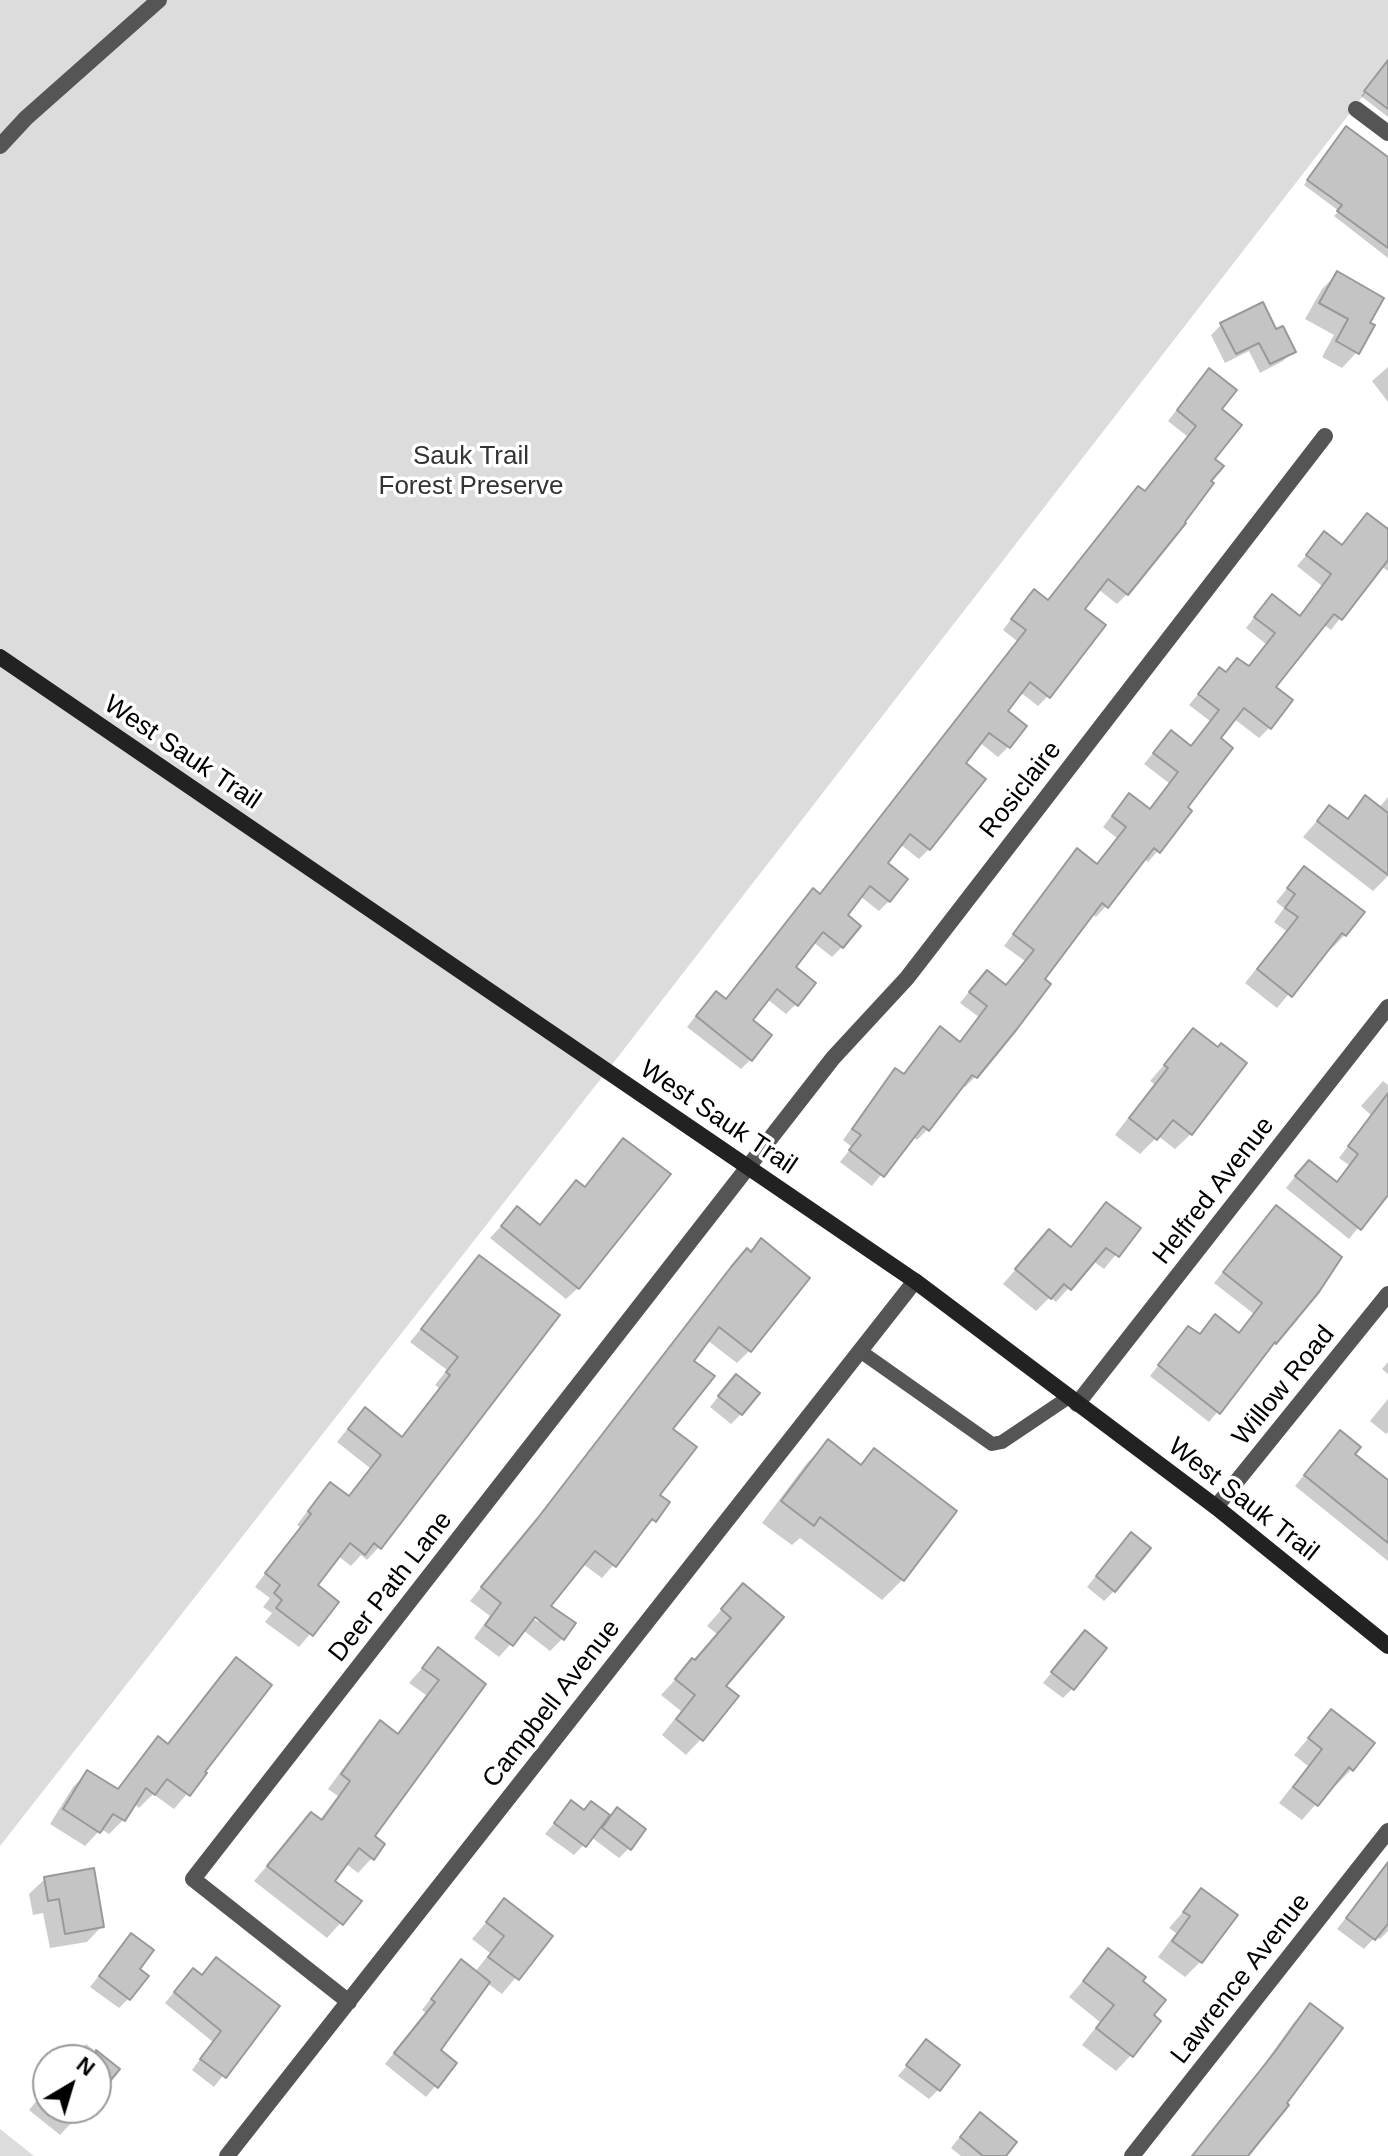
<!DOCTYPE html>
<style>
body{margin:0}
#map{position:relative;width:1388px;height:2156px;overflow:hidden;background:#fff;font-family:Arial,sans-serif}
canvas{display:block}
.north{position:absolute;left:32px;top:2044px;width:80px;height:80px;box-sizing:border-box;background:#fff;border:2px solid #999;border-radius:50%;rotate:38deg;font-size:22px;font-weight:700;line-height:32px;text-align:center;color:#000}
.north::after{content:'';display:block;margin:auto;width:28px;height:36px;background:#000;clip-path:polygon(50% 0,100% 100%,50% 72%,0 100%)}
</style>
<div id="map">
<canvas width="1388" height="2156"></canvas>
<div class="north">N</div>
</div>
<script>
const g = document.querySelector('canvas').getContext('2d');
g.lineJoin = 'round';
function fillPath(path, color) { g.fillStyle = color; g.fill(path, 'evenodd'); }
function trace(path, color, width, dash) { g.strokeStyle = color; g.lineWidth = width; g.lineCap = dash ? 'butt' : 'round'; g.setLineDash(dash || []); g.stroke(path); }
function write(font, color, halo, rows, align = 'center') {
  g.font = font + ' Arial,sans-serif'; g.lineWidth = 7; g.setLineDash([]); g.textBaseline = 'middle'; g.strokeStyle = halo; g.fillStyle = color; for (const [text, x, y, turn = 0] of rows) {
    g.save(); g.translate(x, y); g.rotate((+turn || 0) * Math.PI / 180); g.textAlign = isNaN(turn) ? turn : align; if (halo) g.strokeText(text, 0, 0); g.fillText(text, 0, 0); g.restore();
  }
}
fillPath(new Path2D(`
 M0,0h1388v64l-760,980 -628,802z
 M0,2129l34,27h-34z`), '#dcdcdc');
fillPath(new Path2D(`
 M1388,69v48l-27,-21 20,-25z
 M1342,133l46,28v97l-54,-42 5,-5 -35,-26z
 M1337,274l30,49 -10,29 -15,16 -20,-11 12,-22 -29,-16 17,-30z
 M1221,325l72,26 -10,10 -23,12 -11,-22 -24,12 -14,-28z
 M1388,367v35l-16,-21z
 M1199,381l20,28 -6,51 -86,134 -10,10 -19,-15 -16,20 -34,87 -10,10 -18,-14 -15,19 19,15 -16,21 -10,10 -19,-15 -16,21 -34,86 -10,10 -19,-15 -15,20 4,37 -10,10 -19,-15 -15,20 -3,31 -10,10 -19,-15 -20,25 3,37 -10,10 -19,-15 -17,21 1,39 -10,10 -54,-42 19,-24 19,-2 94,-106 198,-254 -14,-11 21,-28 10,-10 13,10 97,-109 44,-56 -20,-16z
 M1367,515l18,15 3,-4v45l-7,-5 -50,64 -8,-6 -49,64 -5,40 -10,10 -26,-20 -15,21 -33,69 4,3 -31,40 -10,11 -5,-4 -37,48 -10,11 -4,-3 -50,65 7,5 -74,93 -10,10 -3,-2 -34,44 -11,11 -5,-4 -40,50 -32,-24 12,-15 -9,-7 42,-59 10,-10 7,5 28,-37 29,4 20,-26 -19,-14 16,-20 11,-11 18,15 20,-26 -21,-15 63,-85 10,-10 19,14 21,-27 -14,-11 16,-21 10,-10 19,14 21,-27 -25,-19 17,-21 29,4 20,-26 -21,-16 30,-36 6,5 23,-6 18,-24 -20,-16 16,-21 36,10 24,-31 -25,-20 27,-32 17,12z
 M1388,797v79l-15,15 -70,-54 26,-30 16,13 20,-22 14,10z
 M1304,868l41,67 -13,13 -3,-2 -52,62 -32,-25 41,-52 -12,-9 10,-14 -8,-6z
 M1194,1030l-3,104 -16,15 -17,-13 -18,18 -25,-19 39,-51 -4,-3z
 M1383,1081l5,4v106l-39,48 -63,-51 12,-15 37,11 14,-19 -10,-7 32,-43 -10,-9z
 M624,1140l-46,148 -12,11 -76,-61 27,-29 22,17 37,-43 8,6z
 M1106,1204l32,24 -34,41 -11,-8 -37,41 -6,-5 -14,14 -33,-27 46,-53 21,17z
 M1266,1218l68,51 -125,153 -59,-46 38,-48 10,8 17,-19 23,17 16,-20 -40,-31z
 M762,1241l-12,109 -13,13 -30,-23 -15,21 -21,69 -13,65 10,8 -66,75 -19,-14 -35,42 15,32 -13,13 -27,-21 -24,27 -25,-19 16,-22 -20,-15 55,-67 209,-271zM528,1610l12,9 -2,3 -13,-9z
 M479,1258l79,58 -179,231 -12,13 -6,-5 -10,11 -13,-10 -23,30 22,16 -38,45 -34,-25 7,-9 -9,-6 7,-9 -15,-11 45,-60 -3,-2 21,-28 12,-12 17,13 23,-30 -33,-26 16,-20 48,16 38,-50 -4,-3 12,-15 -37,-28z
 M1388,1362v12l-6,-5z
 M726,1387l15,27 -10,10 -21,-17z
 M1388,1399v33l-2,2 -16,-13z
 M828,1442l31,23 15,-14 29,128 -21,21 -82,-62 -8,7 -30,-22 45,-60z
 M1331,1442l21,13 36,28v78l-93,-75z
 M1121,1545l-7,46 -10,10 -17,-14z
 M743,1585l-20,101 -22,53 -15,16 -24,-20 19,-24 -20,-16 56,-61 -10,-8z
 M1085,1632l-12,56 -10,10 -20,-15z
 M438,1650l46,35 -112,152v21l-14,15 -13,-10 -13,18 27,21 -32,36 -73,-57 57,-67 8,7 19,-25 -10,-7 38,-52 14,-14 16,12 30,-40 -17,-12z
 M236,1659l-34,113 2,2 -30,35 -21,-15 -14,14 -5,-5 -11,17 -14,14 -8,-5 -16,17 -35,-22 23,-37 14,-14 29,17 42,-51 8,6 56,-72z
 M1331,1712l21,57 -16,16 -2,-2 -32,37 -23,-17 29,-37 -14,-11z
 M571,1803l12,9 8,-8 18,13 8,-8 12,39 -10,10 -28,-21 -17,18 -29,-21z
 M1384,1870l4,3v58l-8,8 -4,-3 -12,13 -27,-20z
 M45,1879l57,47 -15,16 -37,6 -7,-35 -10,2 -4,-21z
 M1202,1890l33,26 -35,46 -15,15 -27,-20 18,-24 -7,-5z
 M504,1901l46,35 -48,58 -15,-11 -49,67 16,14 -28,33 -41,-33 41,-51 -4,-3 29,-38h24l15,-19 -18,-14z
 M122,1946l15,23 -8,29 -10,10 -29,-21z
 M1109,1950l31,31 11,35 -20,39 -15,16 -34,-26 18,-23 -31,-25z
 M201,1977l76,29 -63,81 -22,-17 21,-28 -48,-39 18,-22z
 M1310,2006l-64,150h-55l68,-85 36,-50z
 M86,2044l31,25 -21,26v-35h-26z
 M920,2050l19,39 -10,10 -31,-23z
 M48,2087v21h37l-25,27 -31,-25z
 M970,2124l33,32h-42l-10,-8z`), '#0003');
const building = new Path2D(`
 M1388,60v49l-24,-18z
 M1346,126l42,31v91l-51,-37 5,-6 -35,-25z
 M1337,271l47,27 -14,25 5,2 -16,29 -23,-13 12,-22 -29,-16z
 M1263,302l13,27 7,-3 13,26 -26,12 -11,-21 -23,11 -16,-31z
 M1209,368l28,22 -15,19 20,16 -27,34 9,7 -13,15 3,2 -29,39 1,1 -58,72 -20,-16 -23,30 21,16 -56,73 -20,-16 -22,29 19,15 -17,22 -21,-15 -23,30 20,16 -56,71 -20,-16 -22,29 20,16 -18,23 -20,-16 -22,29 13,11 -18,22 -20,-16 -27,35 20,16 -18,23 -21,-17 -24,31 19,15 -20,26 -56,-45 20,-25 10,8 87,-111 7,6 206,-264 -15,-11 23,-30 14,11 90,-114 7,5 51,-65 -19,-16z
 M1367,513l21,16v31l-46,60 -8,-6 -58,73 17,13 -22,29 -27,-21 -23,30 12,10 -45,59 4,4 -32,42 -6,-5 -46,60 -6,-5 -57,76 6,5 -34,45 -40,49 -5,-3 -43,56 -6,-5 -39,51 -35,-27 12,-15 -9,-6 43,-61 9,6 36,-48 20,16 27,-36 -18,-14 18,-22 19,15 28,-35 -21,-16 64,-86 20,16 29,-37 -14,-11 17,-23 21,16 28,-37 -25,-19 18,-23 20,16 28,-36 -21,-16 21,-27 7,5 11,-14 12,8 26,-33 -21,-16 18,-23 28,22 31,-42 -25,-19 18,-24 18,14z
 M1365,795l23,18v62l-71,-54 12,-16 19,14z
 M1304,866l61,46 -19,24 -4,-3 -50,64 -35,-28 41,-52 -13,-9 10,-14 -8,-6z
 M1193,1028l25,19 3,-4 26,20 -55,72 -19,-15 -16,20 -28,-22 39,-50 -4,-3z
 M1388,1093v102l-27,35 -66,-54 14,-16 28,22 21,-28 -10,-8z
 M623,1138l48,36 -92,115 -78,-63 16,-20 23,19 36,-45 9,7z
 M1106,1202l35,26 -22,29 -13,-9 -35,42 -7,-6 -13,15 -36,-30 34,-40 22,18z
 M1276,1205l66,52 -23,35 -43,52 -1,-2 -55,72 -62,-49 30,-39 12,8 15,-20 24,19 23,-30 -39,-31z
 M761,1238l49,40 -59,74 -32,-25 -25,34 21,15 -42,53 24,18 -37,48 10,7 -14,20 -4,-3 -36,48 -21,-16 -44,55 25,17 -12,17 -29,-23 -22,29 -28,-21 16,-22 -20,-16 56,-68 194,-252 16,-19 4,4z
 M479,1255l81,60 -179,234 -7,-6 -9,12 -15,-12 -32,42 21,17 -26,34 -37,-28 6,-8 -8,-7 6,-8 -15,-12 46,-59 -3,-3 22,-29 19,14 32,-41 -33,-26 17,-22 37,30 48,-62 -4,-3 12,-15 -37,-28z
 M736,1374l24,19 -18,22 -24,-19z
 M1340,1430l21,17 -6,7 33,26v63l-84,-68z
 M828,1439l33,26 13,-17 83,63 -53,70 -84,-64 -6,9 -33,-25z
 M1131,1532l20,16 -36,44 -19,-16z
 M743,1583l41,34 -58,69 13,10 -36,45 -27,-22 19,-24 -20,-16 17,-21 3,2 36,-42 -10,-9z
 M1085,1630l22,18 -33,42 -23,-18z
 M438,1647l48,37 -111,152 10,8 -11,16 -15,-12 -24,33 27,20 -19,24 -76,-59 44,-54 11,8 28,-39 -9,-7 39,-54 18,14 41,-54 -17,-12z
 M236,1657l36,28 -67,87 2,1 -17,23 -23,-17 -12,16 -9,-7 -21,33 -12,-7 -13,19 -37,-24 24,-39 31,19 40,-53 10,8z
 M1331,1709l44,34 -22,28 -4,-4 -31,39 -25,-19 29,-38 -14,-11z
 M571,1800l13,10 7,-9 19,14 -24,32 -32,-24z
 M617,1807l29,22 -15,21 -29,-22z
 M1388,1862v62l-13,16 -29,-22z
 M94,1868l10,59 -39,7 -6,-35 -11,2 -4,-24z
 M1201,1888l37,27 -36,48 -30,-22 18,-25 -7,-4z
 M504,1898l49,38 -34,44 -31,-23 16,-21 -18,-14z
 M131,1933l23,17 -14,19 9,7 -19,24 -31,-24z
 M1108,1948l38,29 -3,4 23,19 -12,15 7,6 -28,36 -37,-29 18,-23 -31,-24z
 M216,1957l64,49 -54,72 -26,-19 21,-28 -47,-39 19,-24 9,7z
 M461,1959l29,23 -49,68 16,13 -19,25 -44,-35 41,-51 -4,-3z
 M1310,2003l33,25 -56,75 2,2 -41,51h-56l82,-103z
 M926,2039l34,26 -20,26 -34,-26z
 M96,2050l24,19 -24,29z
 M980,2112l37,30 -11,14h-23l-23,-19z`);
fillPath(building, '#c4c4c4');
trace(building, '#999', 2);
trace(new Path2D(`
 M860,1351l132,93 10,-2 67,-45`), '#555', 14);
trace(new Path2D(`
 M1356,109l32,24
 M0,146l26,-28 133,-118
 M1077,1404l311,-397
 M1216,1507l172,-213
 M349,2002l-156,-123 640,-821 74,-80 418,-542
 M227,2156l688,-875
 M1132,2156l256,-325`), '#555', 16);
trace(new Path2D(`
 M0,657l915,624 301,226 172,139`), '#222', 16);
write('26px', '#333', '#fff', [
 ["Sauk Trail",471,457],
 ["Forest Preserve",471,487]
]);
write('26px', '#000', '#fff', [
 ["West Sauk Trail",182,753,34],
 ["Rosiclaire",1021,790,-52],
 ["West Sauk Trail",718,1118,34],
 ["Helfred Avenue",1214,1191,-52],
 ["Willow Road",1284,1386,-51],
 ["West Sauk Trail",1243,1500,38],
 ["Deer Path Lane",391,1587,-52],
 ["Campbell Avenue",552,1704,-52],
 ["Lawrence Avenue",1241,1979,-52]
]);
</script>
